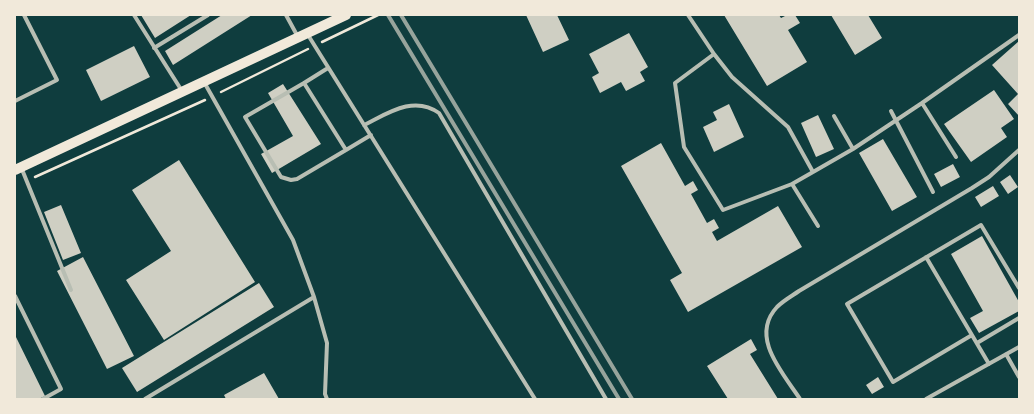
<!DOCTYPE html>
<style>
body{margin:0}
#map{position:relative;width:1034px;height:414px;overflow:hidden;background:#0f3d3e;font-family:Helvetica,sans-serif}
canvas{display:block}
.frame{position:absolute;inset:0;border:16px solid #f1e9da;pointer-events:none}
</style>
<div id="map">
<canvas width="1034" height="414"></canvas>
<div class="frame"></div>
</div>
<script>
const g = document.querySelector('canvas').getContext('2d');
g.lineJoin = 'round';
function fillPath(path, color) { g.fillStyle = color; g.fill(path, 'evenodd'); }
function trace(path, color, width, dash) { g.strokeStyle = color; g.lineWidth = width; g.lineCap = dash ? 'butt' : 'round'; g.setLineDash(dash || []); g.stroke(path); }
fillPath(new Path2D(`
 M141,15h50l-36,23z
 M222,15h30l-79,50 -8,-14z
 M526,15h31l12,25 -26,12z
 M724,15h55l2,3 6,-3h8l5,8 -12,7 19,32 -40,24z
 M831,15h37l14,23 -27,17z
 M629,33l19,34 -8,5 5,9 -19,10 -5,-9 -21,11 -8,-16 7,-4 -10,-19z
 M1019,41v75l-11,-12 10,-10 -26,-29z
 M134,46l16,31 -49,24 -15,-31z
 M283,84l38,60 -49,29 -11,-19 32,-18 -25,-43z
 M994,90l20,29 -13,9 6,9 -36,25 -27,-38z
 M729,104l15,33 -30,15 -11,-25 14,-7 -4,-8z
 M818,115l16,34 -18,8 -15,-34z
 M883,139l34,58 -25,14 -33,-58z
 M661,143l24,43 8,-5 5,9 -7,4 16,29 7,-4 5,9 -7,4 5,9 61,-35 24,41 -114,65 -18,-32 12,-7 -61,-107z
 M179,160l76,122 -91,58 -38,-60 45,-29 -39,-61z
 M953,164l7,13 -19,10 -7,-13z
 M1010,175l8,12 -10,7 -8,-12z
 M993,186l6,10 -18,11 -6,-10z
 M61,205l20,48 -18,7 -19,-48z
 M982,236l37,66v9l-40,22 -9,-15 13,-7 -32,-57z
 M83,257l51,99 -27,13 -50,-98z
 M259,283l15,24 -137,85 -15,-24z
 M15,335l30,61 -6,3h-24z
 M751,339l6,11 -7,4 28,45h-50l-21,-33z
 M264,373l15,26h-53l-2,-4z
 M878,377l6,10 -12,7 -6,-9z`), '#cfcfc3');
trace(new Path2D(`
 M322,42l56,-27
 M221,92l87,-43
 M35,177l170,-77`), '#f1e9da', 2.5);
trace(new Path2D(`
 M134,15l48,76
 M286,15l12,22
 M688,15l26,39 18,23 56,50 25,45 -21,12 -69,26 -39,-63 -9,-64 39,-29
 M308,35l227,364
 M154,48l54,-33
 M328,68l-24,15 42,67 25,-15
 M304,83l-59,34 36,60 10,3 6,-1 49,-29
 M15,101l42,-21 -33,-65
 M922,103l34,54
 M891,111l42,81
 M364,125c24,-12 50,-30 75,-12l167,286
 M853,149l69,-46 97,-68
 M21,167l50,123
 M813,172l40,-23 -19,-33
 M792,184l26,42
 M926,257l63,107
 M15,296l46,93 -18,10
 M314,297l13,46 -2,51 2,5
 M972,335l-79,47 -46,-78 134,-79 38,63
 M977,343l42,-25
 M1006,354l13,23
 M145,399l169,-102 -21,-57 -89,-158
 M800,399c-17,-26 -51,-62 -23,-92 7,-7 15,-11 22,-16l173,-103 17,-11 30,-27
 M926,399l93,-52`), '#b8beb3', 4);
trace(new Path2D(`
 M15,170l331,-155`), '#f1e9da', 10);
trace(new Path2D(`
 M388,15l231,384
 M401,15l231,384`), '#97a49c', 4);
</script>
